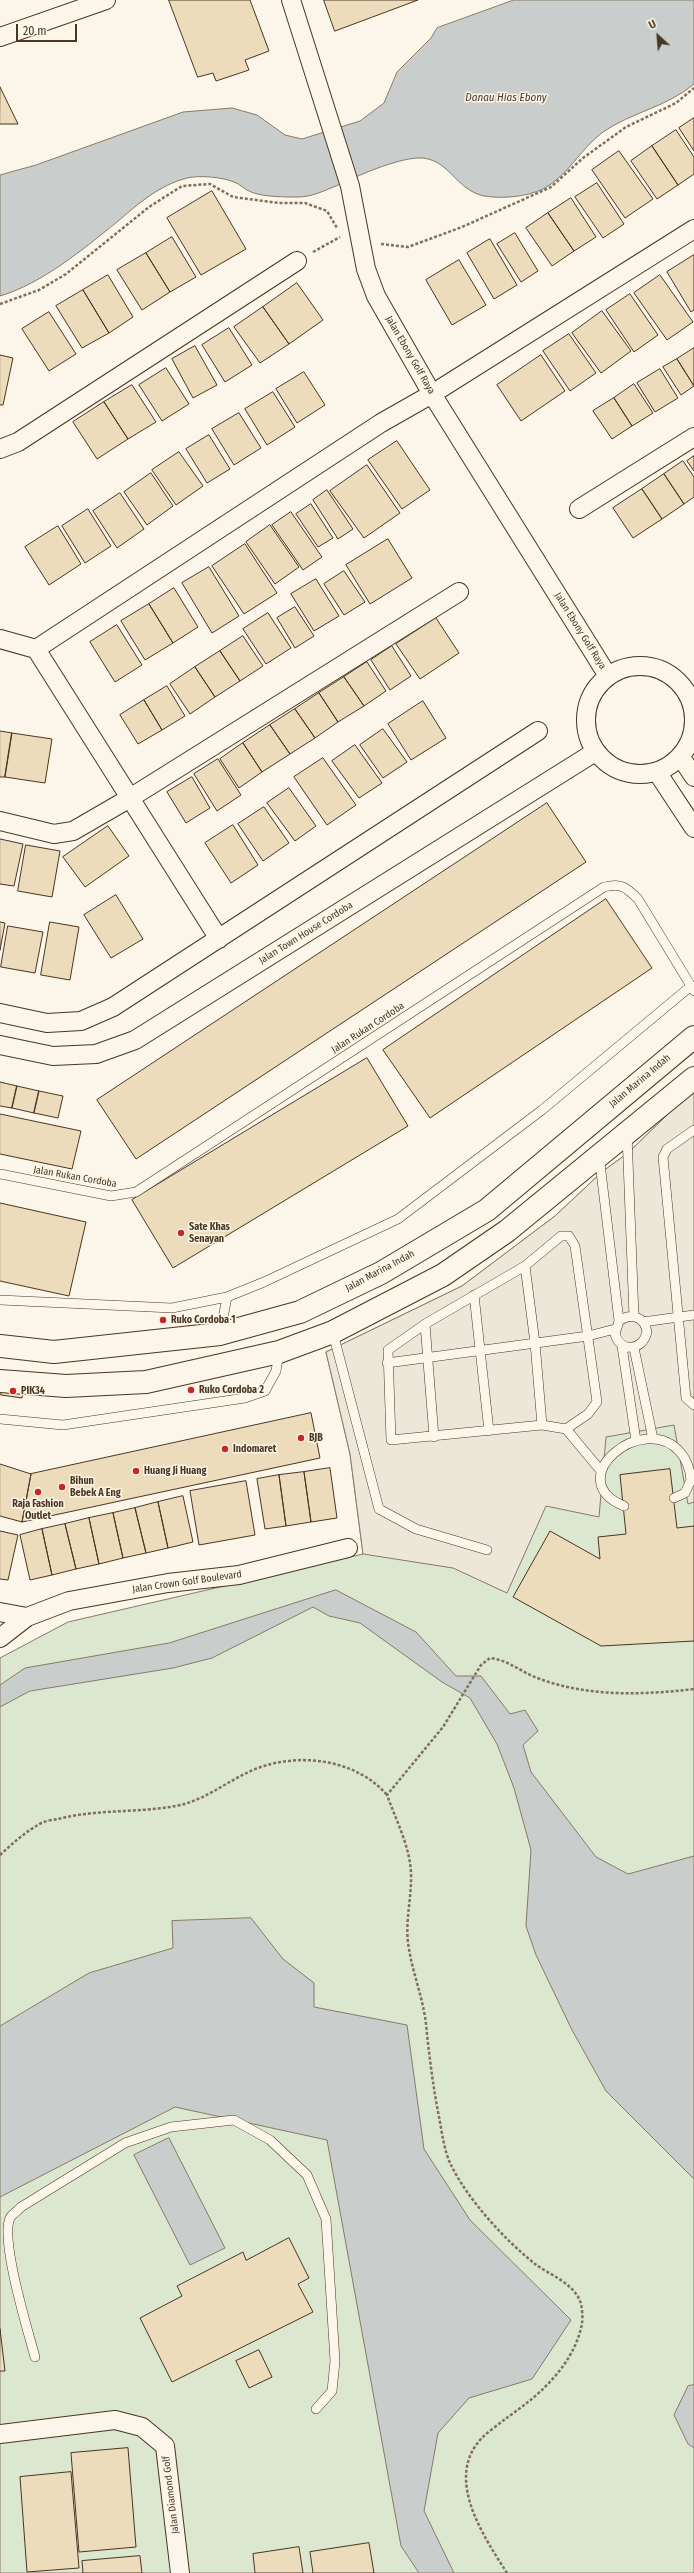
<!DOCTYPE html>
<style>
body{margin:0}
#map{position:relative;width:694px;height:2573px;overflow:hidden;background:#fbf6e9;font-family:"Fira Sans Condensed",sans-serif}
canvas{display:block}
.north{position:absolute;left:638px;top:16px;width:40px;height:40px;-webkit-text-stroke:3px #fbf6e9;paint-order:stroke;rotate:334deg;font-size:11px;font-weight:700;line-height:16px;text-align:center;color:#4a3520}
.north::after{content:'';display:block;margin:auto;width:14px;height:18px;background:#4a3520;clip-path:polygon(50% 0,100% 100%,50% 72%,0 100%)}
.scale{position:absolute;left:16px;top:24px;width:61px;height:18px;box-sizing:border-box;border:2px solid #4a3520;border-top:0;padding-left:5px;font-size:12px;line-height:14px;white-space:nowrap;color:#4a3520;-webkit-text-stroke:3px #fbf6e9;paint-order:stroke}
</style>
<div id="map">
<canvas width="694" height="2573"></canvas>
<div class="north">U</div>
<div class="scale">20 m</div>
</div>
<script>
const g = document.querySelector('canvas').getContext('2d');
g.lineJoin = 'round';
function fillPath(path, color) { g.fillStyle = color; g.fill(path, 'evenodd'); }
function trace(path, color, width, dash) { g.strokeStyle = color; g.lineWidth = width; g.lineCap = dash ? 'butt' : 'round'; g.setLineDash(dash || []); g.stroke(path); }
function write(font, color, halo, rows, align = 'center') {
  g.font = font + ' "Fira Sans Condensed",sans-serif'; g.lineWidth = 3; g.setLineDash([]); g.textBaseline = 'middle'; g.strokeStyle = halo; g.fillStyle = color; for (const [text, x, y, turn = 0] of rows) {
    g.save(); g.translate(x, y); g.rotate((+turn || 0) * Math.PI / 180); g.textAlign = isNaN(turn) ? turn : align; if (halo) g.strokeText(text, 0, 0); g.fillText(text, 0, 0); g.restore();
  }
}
const green = new Path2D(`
 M694,1089v1484h-694v-915l68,-36 295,-68 -13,-100 -24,-102 136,-66 93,-70 48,-45 25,-18z`);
fillPath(green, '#dce7d0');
trace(green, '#887966', 1);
const parking = new Path2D(`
 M694,1089v413l-6,2 -14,-79 -68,12 -7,80 -53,-11 -39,87 -54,-25 -90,-14 -13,-100 -24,-102 136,-66 93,-70 48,-45 25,-18z`);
fillPath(parking, '#ede7d9');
trace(parking, '#887966', 1);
const water = new Path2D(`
 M514,0h180v84c-27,23 -62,28 -91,48 -22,16 -35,44 -60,57 -17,8 -41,10 -59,7 -29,-6 -35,-39 -66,-38 -23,1 -61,18 -82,28 -13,5 -24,11 -38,11 -14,0 -34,0 -47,-5 -6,-2 -11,-8 -17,-10 -12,-5 -35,-7 -47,-4 -28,7 -49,26 -70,44 -35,28 -74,61 -117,74v-121l36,-10 147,-53 49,-4 25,7 28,20 17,4 58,-18 24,-18 13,-31 34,-34 6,-10z
 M336,1590l80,42 40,44h25l29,38 15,-4 13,21 -15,14 8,27 65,85 32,17 66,-18v323l-88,-88 -34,-61 -36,-75 -10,-29 5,-76 -17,-62 -17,-44 -27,-46 -28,-16 -82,-59 -31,-7 -16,-9 -101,51 -39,10 -143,23 -30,16v-22l25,-17 144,-25z
 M251,1918l32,41 31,24v24l93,18 17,124 46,71 101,100 -39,59 -63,19 -31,35 -14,78 30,62h-35l-18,-27 -74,-406 -152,-33 -175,90v-171l89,-53 84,-25 -1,-27z
 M169,2138l56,110 -35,17 -56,-110z
 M694,2385v63l-6,-4 -14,-29 14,-29z`);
fillPath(water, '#c9cecd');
trace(water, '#887966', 1);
const building = new Path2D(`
 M169,0h81l19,51 -24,9 4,10 -33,11 -3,-8 -15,4z
 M324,0h94l-83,31z
 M0,87l18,37h-18z
 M694,118v33l-15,-23z
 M676,130l18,27v17l-16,11 -26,-39z
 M652,146l26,39 -21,14 -26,-38z
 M619,151l34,48 -28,19 -33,-48z
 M597,183l27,41 -21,14 -28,-41z
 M212,191l34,58 -45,26 -34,-57z
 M571,198l25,39 -22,14 -26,-38z
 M548,213l26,38 -22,15 -26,-38z
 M515,233l23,38 -17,11 -24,-38z
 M172,237l24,40 -26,15 -24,-39z
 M490,239l27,46 -23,14 -27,-46z
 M146,253l24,39 -28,18 -25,-40z
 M694,255v55l-3,2 -24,-40z
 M459,260l27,45 -34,20 -26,-45z
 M108,275l25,42 -24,16 -26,-43z
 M660,275l33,47 -26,18 -33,-47z
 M297,283l26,37 -34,24 -26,-37z
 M83,290l26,43 -27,15 -26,-42z
 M630,294l28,41 -24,17 -28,-42z
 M263,307l26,37 -29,19 -26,-36z
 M602,311l29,40 -30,22 -29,-40z
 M49,312l27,42 -27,17 -27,-42z
 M229,328l23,37 -27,17 -23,-37z
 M569,334l27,39 -26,18 -27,-40z
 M195,346l22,39 -24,13 -21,-39z
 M694,348v38l-17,-27z
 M0,355l13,3 -10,47h-3z
 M541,355l24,36 -44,30 -24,-36z
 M677,359l17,27 -13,9 -18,-28z
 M166,368l23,36 -27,17 -23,-36z
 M660,369l18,29 -23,14 -18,-29z
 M304,372l21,33 -28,18 -21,-34z
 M634,384l19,29 -21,13 -18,-28z
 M132,385l24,37 -28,17 -24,-37z
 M273,392l22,35 -28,18 -22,-36z
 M614,398l18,28 -20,13 -19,-28z
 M104,402l24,37 -31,20 -24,-37z
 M239,413l22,35 -27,17 -22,-36z
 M209,435l21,34 -23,14 -21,-34z
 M397,441l33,49 -28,19 -34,-49z
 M179,452l24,34 -27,19 -24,-35z
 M694,456v15l-7,-10z
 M683,461l11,16v20l-10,7 -20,-30z
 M367,465l33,48 -36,25 -34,-47z
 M151,473l22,33 -26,19 -23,-33z
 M664,474l20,30 -22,15 -20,-30z
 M642,489l20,30 -29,19 -20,-30z
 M327,490l26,39 -15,10 -25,-39z
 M120,493l24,36 -27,19 -24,-37z
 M311,504l22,34 -15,9 -22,-33z
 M88,509l23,37 -26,17 -23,-37z
 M291,512l31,45 -19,13 -31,-45z
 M270,525l29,42 -24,17 -29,-42z
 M58,526l23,38 -32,21 -24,-38z
 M388,539l24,39 -42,26 -24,-39z
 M245,544l32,49 -33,21 -32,-48z
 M209,567l30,49 -27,17 -30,-50z
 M344,571l21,31 -21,13 -20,-31z
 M316,579l23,37 -25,15 -23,-37z
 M174,588l24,39 -25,16 -24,-39z
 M149,604l24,39 -28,17 -24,-39z
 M295,607l19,29 -19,12 -18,-30z
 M268,613l23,35 -25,16 -23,-35z
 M436,618l23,35 -39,26 -24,-35z
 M117,625l25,40 -27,17 -25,-40z
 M243,636l20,30 -23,15 -20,-30z
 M392,646l19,30 -21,14 -19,-30z
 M220,651l20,30 -25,16 -20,-30z
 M367,662l19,29 -22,15 -20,-29z
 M195,667l20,30 -25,17 -20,-30z
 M344,677l20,29 -26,16 -19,-29z
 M167,686l18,30 -23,14 -18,-30z
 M319,693l19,29 -23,16 -20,-29z
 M144,700l18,30 -24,14 -18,-29z
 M423,701l23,37 -35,22 -23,-36z
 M295,709l20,29 -25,16 -20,-29z
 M270,725l20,29 -28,18 -19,-29z
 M383,729l24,33 -24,16 -23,-33z
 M0,731l12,2 -7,44h-5z
 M12,733l40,6 -7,44 -40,-6z
 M243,743l19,29 -23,16 -19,-29z
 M355,745l27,38 -23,15 -27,-37z
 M323,758l33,47 -29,20 -33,-48z
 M218,759l23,36 -24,16 -23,-37z
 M192,777l18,31 -24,15 -19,-31z
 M289,788l27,38 -21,15 -28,-38z
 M547,803l39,59 -450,297 -39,-59z
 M264,807l25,36 -26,18 -25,-37z
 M233,825l25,40 -27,18 -26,-40z
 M108,826l21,30 -44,31 -22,-30z
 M0,839l23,5 -9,42 -14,-2z
 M26,845l34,6 -8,46 -34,-6z
 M116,895l27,44 -32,19 -27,-43z
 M606,899l46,69 -222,150 -47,-68z
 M0,922l5,1 -5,27z
 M50,922l29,5 -9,53 -29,-5z
 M8,926l35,6 -8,41 -34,-6z
 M367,1058l41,68 -235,142 -41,-68z
 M0,1082l17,4 -5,22 -12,-2z
 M17,1086l22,5 -5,22 -22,-5z
 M39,1091l24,5 -5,22 -24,-5z
 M0,1114l81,17 -9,38 -72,-15z
 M0,1203l86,19 -17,74 -69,-15z
 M3,1384l21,3 -2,11 -21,-3z
 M311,1413l9,45 -298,64 9,-48z
 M0,1464l31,10 -9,48 -22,-6z
 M330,1468l7,50 -26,4 -7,-50z
 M670,1469l7,59 17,-2v115l-93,5 -88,-49 37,-66 50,28 -2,-22 28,-3 -6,-59z
 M304,1472l7,50 -25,4 -7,-51z
 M279,1475l7,51 -21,3 -8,-50z
 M246,1481l9,54 -56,10 -9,-54z
 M183,1496l10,46 -25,6 -10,-46z
 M158,1502l10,46 -22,5 -11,-45z
 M135,1508l11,45 -23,5 -10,-45z
 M113,1513l10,45 -24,6 -10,-46z
 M89,1518l10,46 -23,5 -11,-45z
 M65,1524l11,45 -24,6 -10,-46z
 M42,1529l10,46 -22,5 -10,-45z
 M0,1531l18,4 -10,45 -8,-1z
 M289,2238l20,40 -11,6 15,28 -141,70 -32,-64 42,-22 -5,-10 66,-34 3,8z
 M0,2329l5,42h-5z
 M259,2350l13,27 -23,11 -13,-27z
 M128,2448l8,99 -57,5 -8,-99z
 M71,2472l8,96 -52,4 -7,-95z
 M369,2543l5,30h-61l-3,-21z
 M299,2547l4,26h-48l-2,-19z
 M140,2556l2,17h-59l-1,-12z`);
fillPath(building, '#ecdcbc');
trace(building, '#4a3520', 1);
const service = new Path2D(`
 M694,1130l-27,19 -4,8 23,241 8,7
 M627,1134l7,183
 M599,1155l20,166 -4,13c5,19 28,17 32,-2 -2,-15 -16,-20 -28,-11
 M0,1174l111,22 25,-4 468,-305c17,-4 22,0 34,12l56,92
 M525,1266l10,77 7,82
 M474,1295l15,136
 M0,1300l172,8 55,-11 37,-15 134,-63 144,-109 149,-124
 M643,1322l51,-7
 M425,1324l9,113
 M333,1333l46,176 37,20 71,21
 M220,1334l7,-37
 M622,1346l14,95
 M634,1348l19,91
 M387,1363l201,-27 27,-7
 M0,1419l63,6 182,-27 20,-7 11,-20 3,-19
 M566,1429l22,-15 9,-12 -22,-156 -6,-10h-8l-36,30 -100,58 -37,26 3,90 151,-15 24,4 35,42
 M624,1506c-64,-26 18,-96 56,-54 7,8 10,17 11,28l-6,13 -11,5
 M35,2357c-7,-26 -35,-117 -25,-139 2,-4 8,-7 11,-11l104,-64 46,-16 63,-7 36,20 37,35 19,44 9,142 -3,30 -16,18`);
const minor = new Path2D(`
 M291,0l59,186 16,83 10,27 56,98 176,282
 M0,37l106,-37
 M0,449l18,-7 279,-181
 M579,509l115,-72
 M0,639l36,10
 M586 720a54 54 0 1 1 108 0a54 54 0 1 1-108 0Z
 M680,756l14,21
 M657,772l37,56
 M0,821l54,13 19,-3 57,-33 329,-206
 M219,939l-183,-290 345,-226 51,-29 262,-165
 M0,1013l47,10 34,-2 32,-14 425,-276
 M0,1045l53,11 43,-2 39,-14 460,-288
 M0,1612l27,5
 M0,1638l27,-21 42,-16 99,-18 71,-8 109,-27
 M0,2434l115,-14 27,7 23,19 15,127`);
const secondary = new Path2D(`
 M0,1346l54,6 166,-18 80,-22 81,-39 106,-63 207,-173
 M0,1381l66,5 80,-4 133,-30 54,-20 110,-57 64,-44 187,-153`);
trace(service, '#4a3520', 10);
trace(minor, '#4a3520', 20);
trace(secondary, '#4a3520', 24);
trace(new Path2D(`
 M381,244l27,3 54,-20 89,-40 32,-29 43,-31 50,-24 18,-15
 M313,252l27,-15
 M0,304l39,-14 27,-16 83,-67 33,-21 28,-2 23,13 46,6h26l22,8 10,17
 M0,1855c12,-11 24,-22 38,-30 5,-4 14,-5 20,-6 39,-10 79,-6 118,-13 31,-6 53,-27 82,-38 43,-16 99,-8 129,27
 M507,2573c-27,-42 -68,-104 -16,-143 25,-20 44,-30 65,-55 12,-14 23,-33 26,-52 1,-5 0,-18 -2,-22 -7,-18 -30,-26 -45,-37 -30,-24 -67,-64 -84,-99 -7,-14 -9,-33 -12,-48 -6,-31 -10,-62 -13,-93 -3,-26 -13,-50 -17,-75 -5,-26 3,-50 2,-76 -1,-26 -15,-53 -24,-78l56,-68 38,-62 9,-7c19,2 32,15 50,21 49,18 103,16 154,10`), '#7f6f5c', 2.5, [3, 2]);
trace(service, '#fbf6e9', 9);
trace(minor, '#fbf6e9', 18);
trace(secondary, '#fbf6e9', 22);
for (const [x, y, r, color] of [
 [181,1233,4,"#c62828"],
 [163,1320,4,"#c62828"],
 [191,1390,4,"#c62828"],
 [13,1391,4,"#c62828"],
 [301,1438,4,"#c62828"],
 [225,1449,4,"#c62828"],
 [136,1471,4,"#c62828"],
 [62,1487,4,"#c62828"],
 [38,1492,4,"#c62828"]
]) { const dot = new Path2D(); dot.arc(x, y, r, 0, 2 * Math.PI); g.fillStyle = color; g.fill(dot); trace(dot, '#fbf6e9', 1.5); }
write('10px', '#4a3520', '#fbf6e9', [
 ["Jalan Ebony Golf Raya",410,355,60],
 ["Jalan Ebony Golf Raya",580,631,58],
 ["Jalan Town House Cordoba",306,933,-32],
 ["Jalan Rukan Cordoba",368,1028,-33],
 ["Jalan Marina Indah",640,1081,-40],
 ["Jalan Rukan Cordoba",75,1177,10],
 ["Jalan Marina Indah",380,1271,-28],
 ["Jalan Crown Golf Boulevard",187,1582,-8],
 ["Jalan Diamond Golf",171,2495,-97]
]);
write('bold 10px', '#4a3520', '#fbf6e9', [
 ["Sate Khas",189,1227],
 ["Senayan",189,1239],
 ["Ruko Cordoba 1",171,1320],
 ["Ruko Cordoba 2",199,1390],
 ["PIK34",21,1391],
 ["BJB",309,1438],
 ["Indomaret",233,1449],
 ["Huang Ji Huang",144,1471],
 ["Bihun",70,1481],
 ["Bebek A Eng",70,1493],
 ["Raja Fashion",38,1504,"center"],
 ["Outlet",38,1516,"center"]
], 'left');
write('italic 11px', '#4a3520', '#fbf6e9', [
 ["Danau Hias Ebony",506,98]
]);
</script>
